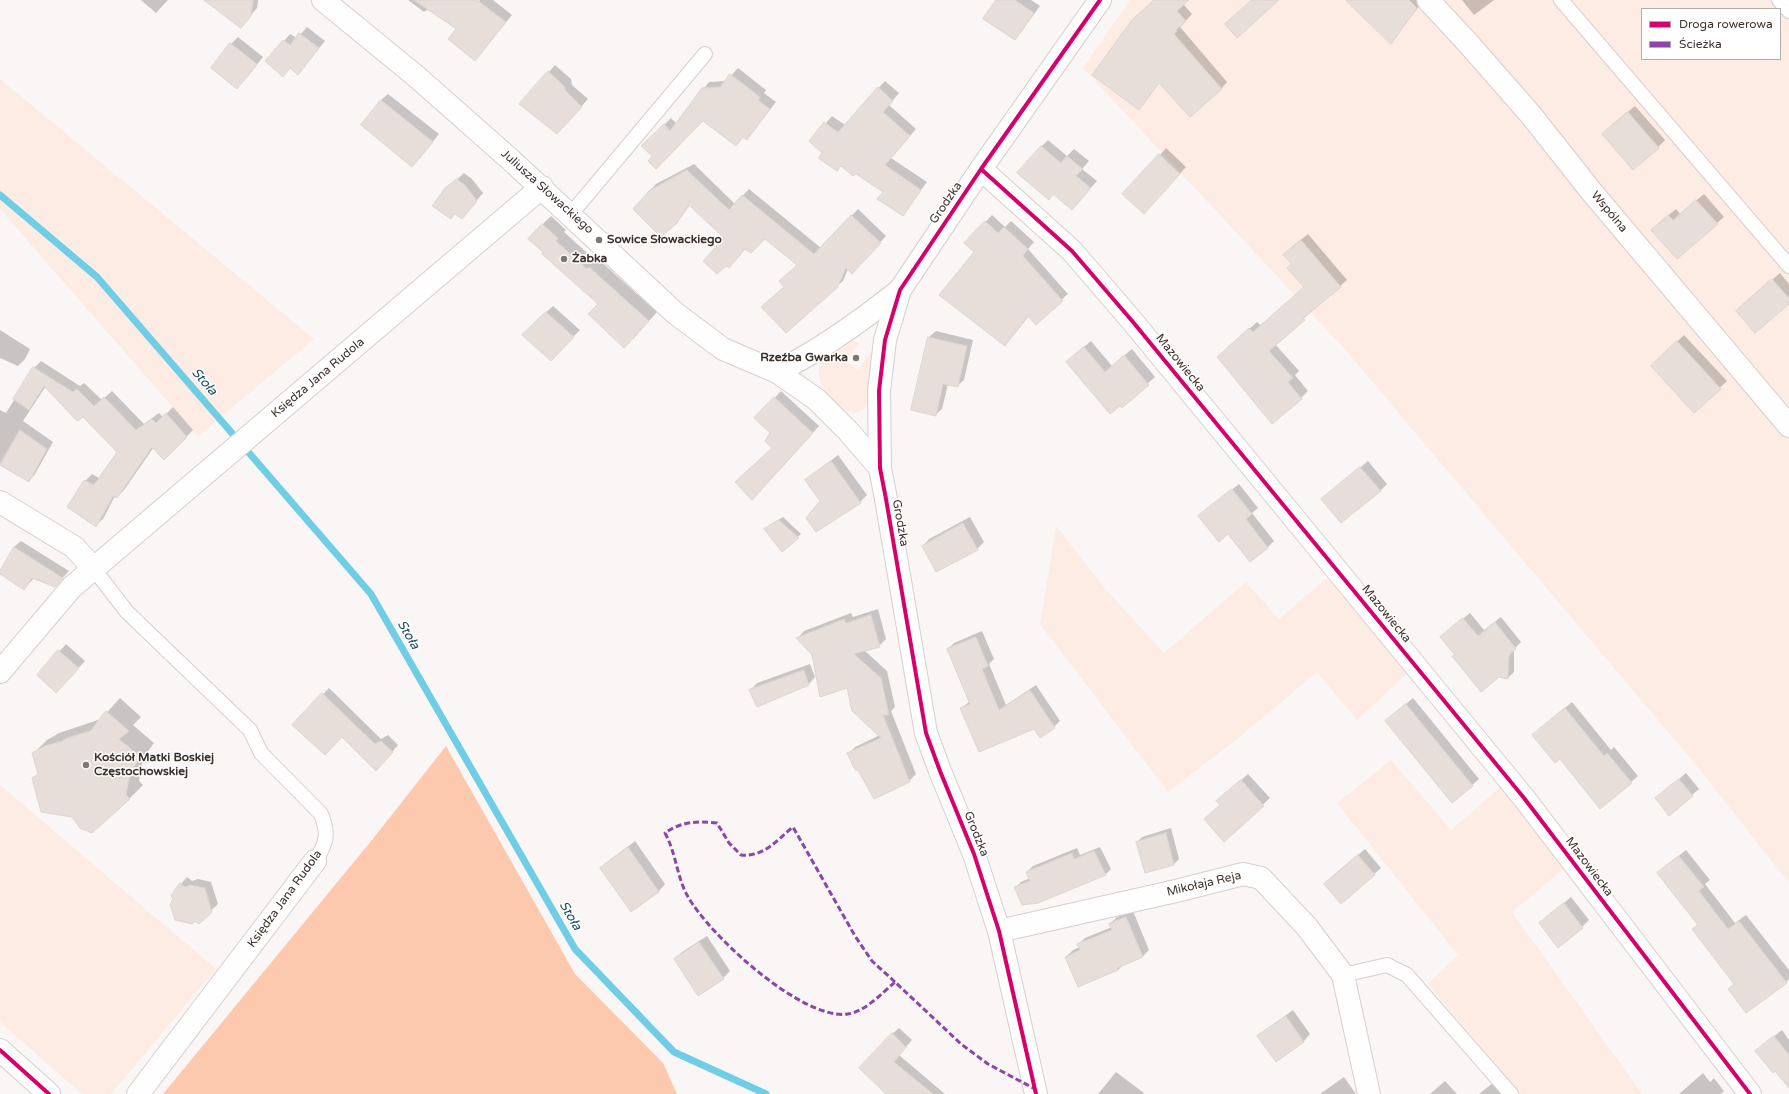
<!DOCTYPE html>
<meta charset="utf-8">
<style>
body{margin:0}
#map{position:relative;width:1789px;height:1094px;overflow:hidden;background:#faf6f5;font-family:"Varela Round",sans-serif}
canvas{display:block}
.legend{position:absolute;left:1641px;top:8px;width:140px;height:52px;box-sizing:border-box;background:#fff;border:1px solid #b2ada9;margin:0;padding:5px 7px;list-style:none;font-size:12px;color:#3e3129}
.legend li{display:flex;align-items:center;gap:8px;height:20px}
.legend b{width:20px;border:1px solid #b2ada9}
</style>
<div id="map">
<canvas width="1789" height="1094"></canvas>
<ul class="legend">
<li><b style="height:5px;background:#d6006c"></b>Droga rowerowa</li>
<li><b style="height:5px;background:#8e44ad"></b>Ścieżka</li>
</ul>
</div>
<script>
const g = document.querySelector('canvas').getContext('2d');
g.lineJoin = 'round';
function fillPath(path, color) { g.fillStyle = color; g.fill(path, 'evenodd'); }
function trace(path, color, width, dash) { g.strokeStyle = color; g.lineWidth = width; g.lineCap = dash ? 'butt' : 'round'; g.setLineDash(dash || []); g.stroke(path); }
function write(font, color, halo, rows, align = 'center') {
  g.font = font + ' "Varela Round",sans-serif'; g.lineWidth = 3; g.setLineDash([]); g.textBaseline = 'middle'; g.strokeStyle = halo; g.fillStyle = color; for (const [text, x, y, turn = 0] of rows) {
    g.save(); g.translate(x, y); g.rotate((+turn || 0) * Math.PI / 180); g.textAlign = isNaN(turn) ? turn : align; if (halo) g.strokeText(text, 0, 0); g.fillText(text, 0, 0); g.restore();
  }
}
fillPath(new Path2D(`
 M1130,0h659v883l-93,-118 -353,-418 -260,-279zM1642,9h138v50h-138z
 M0,79l314,260 -116,97 -198,-227z
 M853,341l6,2 -13,18 12,9 13,-18 1,7 -4,43c-13,31 -60,-17 -47,-39z
 M1056,526l47,60 61,67 82,-71 33,37 48,-41 85,91 -55,51 -40,-48 -80,67 -69,53 -128,-168z
 M1391,760l60,70 53,-46 65,80 -57,48 130,182h-121l-93,-110 30,-29 -121,-152z
 M0,785l216,184 -105,125h-29l-82,-72z`), '#fcece3');
fillPath(new Path2D(`
 M446,746l129,228 88,89 14,31h-514l209,-254z`), '#fcc9ae');
fillPath(new Path2D(`
 M141,0h27l-12,13z
 M206,0h52l-1,8 -16,19z
 M408,0h67l3,2 2,-2h13l19,15 -37,45 -18,-31 -29,-20 -4,3z
 M998,0h33l9,6 -19,26 -7,7z
 M1155,0h33l-5,4 9,10 -12,13 47,55 -6,7 -61,-7 -15,20z
 M1348,0h74l1,1 -32,42z
 M1462,0h32l-20,15z
 M307,27l18,14 -27,33 -8,-6 -7,7 1,-34 6,-7 7,4z
 M238,37l25,20 -19,24 -13,-37z
 M555,65l16,14 1,6 16,14 -24,27 -15,-54z
 M738,68l28,22 -2,3 12,9 -29,36 -3,-2 -8,8 -33,-24 -50,36 -10,-10 28,-28 6,6 32,-42 17,-1z
 M885,81l14,12 -10,12 27,24 -25,29 36,24 -24,32 -19,-23 -60,-38 -13,-12 21,-25 13,9z
 M388,94l51,40 -20,25 -38,-59z
 M1635,106l30,34 -7,7 -48,-20z
 M1048,140l19,16 7,-7 15,12 -7,8 15,12 -25,28 -18,-16 -5,5 -8,-51z
 M1166,148l20,19 -36,39 10,-51z
 M694,164l41,40 14,-15 72,59 37,-39 28,27 -28,30 -10,3 -5,12 -7,6 -67,13 16,-14 13,-21 -33,-28 -19,11 -11,12 -10,-22 -35,-33 -13,17 -28,-31 7,-7z
 M464,173l8,6 11,14 -21,25 -16,-29z
 M1704,194l20,23 -7,6h-58l17,-14 4,5z
 M992,215l13,12 6,-6 23,21 -6,7 40,45 -32,29 -7,-7 -24,29 -30,-94 -9,-8z
 M551,216l15,14 -2,2 32,29 2,-2 59,53 -24,27 -34,-35 -70,-66z
 M1308,234l39,46 -72,64 24,27 -4,4 13,16 -7,7 -76,-47 32,-29 4,4 44,-39 -12,-23 -2,-16z
 M1780,273l9,11v19l-45,1z
 M553,306l27,24 -29,29 -28,-25z
 M0,330l30,19 -5,10 -7,7 -18,-8z
 M936,331l37,9 -9,40 -7,6 -9,-2 -6,25 -7,6 -23,-5 17,-73z
 M1684,335l43,46 -33,31 -42,-46z
 M1091,341l21,25 20,-17 23,28 -33,29 -48,-51z
 M41,361l39,25 4,-3 18,17 10,-9 32,33 15,-11 4,4 10,-10 20,23 -29,29 -10,-12 -30,43 -7,7 -2,-1 -12,23 -7,6 -11,-44 7,-7 7,4 19,-26 -34,-36 -38,-30 -23,35 30,21 -18,32 -6,7 -29,-18v-53l6,3 28,-45z
 M781,391l38,35 -60,66 14,-44 -2,-16 -15,-14z
 M838,455l29,40 -7,7 -44,29 6,-30 -15,-21z
 M1368,461l19,23 -7,7 -57,8z
 M1239,484l19,24 -6,5 22,28 -7,7 -39,-15 -22,-23z
 M783,517l18,17 -19,17 -13,-25z
 M970,517l14,25 -7,7 -54,-3 6,-7z
 M21,541l48,30 -14,15 -21,-8 -10,11 -10,-42z
 M878,609l8,30 -7,7 -15,4 23,21 8,36 -4,4 25,63 -7,7 -60,-28 6,-6 25,-12 -32,-48 -50,-49 6,-7 47,-18 2,4z
 M1470,613l14,17 17,-13 20,25 -7,7v23l-6,6 -52,-24 -8,-23z
 M982,631l12,28 -5,5 17,41 30,-20 24,36 -6,6 -92,-19 8,-7 -22,-52 6,-6z
 M66,644l19,17 -22,24 -25,-10z
 M810,664l5,13 -6,7 -58,6 6,-7z
 M329,688l52,51 7,-4 10,10 -16,19 -40,-28 -49,-11z
 M120,698l21,19 -8,8 21,18 -11,15 -4,23 4,4 -14,14 -57,17 -38,-38 5,-5 -6,-19 14,-14 12,-7 42,-14z
 M1413,698l66,81 -7,6 -86,-64z
 M1572,702l39,48 3,-3 24,29 -7,6 -91,-53z
 M1686,773l13,16 -7,6 -35,3z
 M1248,774l22,24 -46,42 -3,-35 3,-10z
 M1171,828l8,31 -5,5 -29,8 -8,-30 5,-5z
 M635,841l30,43 -6,7 -28,19 -30,-42z
 M1100,847l11,22 -5,5 -68,28 -22,-15 5,-5 9,-4 -3,-6 6,-6 44,-18 3,7z
 M1365,849l16,19 -40,35 -9,-26z
 M1686,850l24,30 -5,4 30,39 11,-8 43,55v9l-3,3 -51,2 -42,-55 5,-5 -40,-51z
 M187,877l5,4 6,-2 13,3 7,22 -19,18 -18,-38z
 M1571,897l18,23 -7,7 -35,-10z
 M1133,911l16,39 -6,6 -20,9 -5,5 -52,-13 7,-7 7,-3 -2,-2 7,-7 27,-11 -2,-3 7,-7z
 M707,936l23,35 -7,7 -48,-19 7,-7z
 M1293,1010l17,24 -6,7 -28,20 -17,-25z
 M899,1028l13,12 -13,15 46,39h-56l3,-60z
 M1782,1030l7,10v46l-26,-41z
 M1116,1072l28,21 -1,1h-45z
 M1703,1073l7,9 4,-4 10,13 -3,3h-42z
 M1344,1077l12,17h-36z
 M1445,1081l12,13h-27z
 M1494,1082l10,12h-25z`), '#0003');
trace(new Path2D(`
 M0,195l97,82 274,317 204,355 99,103 92,42`), '#6fcee6', 7);
const building = new Path2D(`
 M204,0h49l-2,16 -10,12z
 M414,0h63l29,22 -31,39 -27,-22 8,-10z
 M996,0h19l19,13 -19,27 -32,-21z
 M1154,0h35l-12,11 9,10 -10,9 1,1 -3,3 48,55 -32,28 -31,-34 -20,27 -47,-35 40,-55z
 M1252,0h27l-42,38 -12,-14z
 M1346,0h63l8,8 -26,36z
 M299,33l20,15 -21,27 -8,-7 -7,9 -18,-16 18,-21 7,5z
 M230,43l27,21 -20,25 -26,-21z
 M548,71l16,15 2,5 16,16 -25,27 -38,-30z
 M730,74l30,23 -2,3 12,9 -23,31 -4,-3 -7,9 -33,-25 -47,48 -8,-8 4,-5 -11,-10 23,-22 6,7 32,-43 18,-1z
 M878,87l15,14 -10,11 27,24 -25,29 36,25 -18,26 -26,-17 6,-7 -27,-18 -3,2 -12,-10 -4,5 -19,-13 4,-5 -13,-12 15,-19 14,10z
 M381,100l52,42 -21,25 -51,-42z
 M1628,112l31,36 -26,22 -31,-36z
 M1041,146l20,17 6,-7 16,13 -7,7 15,12 -19,22 -19,-16 -4,6 -32,-27z
 M1159,154l21,20 -36,40 -22,-20z
 M687,170l42,40 13,-15 72,59 37,-39 30,28 -29,31 -6,-6 -9,20 -51,45 -25,-26 23,-20 -5,-6 18,-16 -32,-26 -14,14 -6,-4 -16,19 -3,-2 -9,8 -14,-13 21,-23 -35,-33 -12,18 -16,14 -28,-28 16,-18z
 M457,179l9,7 11,15 -15,18 -7,-5 -4,5 -19,-13 13,-18z
 M1696,200l22,24 -41,35 -26,-29 17,-15 5,5z
 M985,221l13,12 6,-6 24,22 -5,7 40,45 -27,24 -8,-9 -23,30 -66,-51 35,-43 -10,-9z
 M542,224l16,14 -2,3 31,28 2,-2 60,54 -25,27 -36,-34 10,-10 -56,-50 1,-2 -15,-13z
 M1301,240l40,47 -38,31 2,2 -36,31 24,27 -5,4 14,17 -30,25 -55,-67 32,-29 4,4 51,-45 -17,-19 5,-4 -9,-9z
 M1772,279l17,19v6l-34,29 -19,-22z
 M546,312l28,25 -23,24 -29,-26z
 M928,337l39,9 -9,41 -15,-3 -7,32 -25,-6z
 M1677,341l44,48 -27,24 -43,-47z
 M1084,347l21,25 19,-17 25,30 -27,23 -2,-2 -10,8 -44,-52z
 M33,367l40,25 4,-3 17,17 10,-9 32,33 16,-11 4,4 10,-10 21,24 -23,23 -12,-13 -35,51 -4,-2 -17,31 -29,-20 17,-27 10,5 23,-33 -34,-35 -6,4 -33,-35 -15,24 -16,-11z
 M774,397l39,36 -61,67 -17,-18 37,-34 -7,-7 5,-8 -16,-15z
 M20,430l27,19 -18,33 -29,-17z
 M831,461l30,42 -45,29 -10,-14 14,-17 -15,-21z
 M1360,467l21,24 -40,32 -20,-24z
 M1232,489l20,25 -6,5 22,29 -18,14 -22,-28 -9,8 -21,-26z
 M779,520l20,18 -17,14 -18,-23z
 M963,523l15,27 -42,22 -14,-26z
 M14,547l49,31 -8,9 -23,-9 -8,12 -24,-16v-3z
 M871,615l9,32 -26,7 27,24 8,37h-6l27,67 -36,17 -16,-29h-3l-8,-17 34,-15 -29,-27 -5,-23 -27,9 -8,-42 -16,-17 48,-19 2,4z
 M1463,618l15,18 17,-14 21,27 -7,6 -1,24 -9,-2 -18,15 -29,-36 3,-1 -15,-18z
 M976,637l12,29 -6,3 17,41 31,-20 25,38 -15,10 -6,-9 -55,23 -19,-44 10,-4 -23,-55z
 M58,650l21,18 -23,25 -19,-18z
 M804,670l5,15 -52,22 -8,-17z
 M322,693l53,51 6,-3 12,11 -17,19 -34,-34 -17,18 -33,-30z
 M1406,704l67,82 -21,17 -67,-82z
 M1565,708l39,48 3,-3 25,30 -32,26 -40,-50 -5,4 -23,-28z
 M106,711l23,20 -10,8 22,18 -11,16 -4,22 4,4 -38,34 -12,-5 -8,-11 -31,-5 -9,-34 6,-4 -6,-21 13,-7 17,-5 5,-3 23,-7z
 M1679,779l14,17 -24,20 -14,-18z
 M1241,780l23,26 -40,36 -20,-23 16,-14 -4,-4z
 M1166,833l8,32 -29,8 -9,-31z
 M628,847l31,45 -28,20 -31,-44z
 M1094,851l12,24 -68,28 -16,2 -8,-18 16,-6 -4,-9 46,-19 2,6z
 M1358,855l17,20 -34,29 -17,-20z
 M1679,856l25,31 -5,4 29,38 11,-8 48,62 -41,30 -18,-24 6,-5 -42,-55 6,-4 -41,-52z
 M180,883l5,4 5,-2 15,3 7,24 -13,12 -4,-3 -3,3 -17,-4 -5,-16 3,-5 -2,-3z
 M1564,903l19,25 -25,20 -19,-25z
 M1126,917l17,40 -26,11 1,2 -40,17 -13,-30 15,-7 -3,-6 35,-14 -3,-6z
 M699,942l25,37 -26,17 -24,-37z
 M1286,1016l18,26 -28,20 -19,-26z
 M892,1033l14,14 -12,15 39,32h-47l-27,-26z
 M1774,1036l15,19v33l-14,-17 -2,2 -18,-22z`);
fillPath(building, '#e7ddd9');
trace(building, '#dcd4d0', 1);
const service = new Path2D(`
 M1561,0l228,266
 M1779,0l10,11
 M571,214l134,-160
 M93,568l34,44 123,118 11,23 60,61c8,20 6,29 -6,47
 M1343,975l44,-10 20,10 104,119`);
const minor = new Path2D(`
 M323,0l94,77 95,84 163,152 48,36 54,23 39,27 32,32 32,37
 M1428,0l39,42 64,73 60,76 198,235
 M981,169l91,82 61,71 391,476 226,296
 M777,372c44,-22 84,-51 123,-82
 M0,502l74,45 19,21
 M0,672l72,-85 470,-400
 M999,931l177,-40 67,-17 18,4 46,49 36,48 26,119
 M138,1094l177,-233`);
const tertiary = new Path2D(`
 M0,1050l49,44
 M1036,1094l-37,-163 -25,-77 -34,-83 -14,-38 -40,-234 -6,-31 -1,-77 6,-51 15,-50 81,-121 119,-169`);
trace(service, '#d7cfcb', 16);
trace(minor, '#d7cfcb', 24);
trace(tertiary, '#d7cfcb', 24);
trace(service, '#fefefe', 14);
trace(minor, '#fefefe', 22);
trace(tertiary, '#fefefe', 22);
trace(new Path2D(`
 M895,982l-23,-21 -17,-25 -62,-109c-17,14 -29,30 -52,28l-12,-12 -12,-20c-19,-2 -35,-2 -52,10 11,20 12,44 22,62 21,39 115,126 161,119 18,-3 34,-21 47,-32l66,62 27,20 47,25`), '#8e44ad', 3, [6, 3]);
trace(new Path2D(`
 M981,169l91,82 61,71 391,476 226,296
 M0,1050l49,44
 M1036,1094l-37,-163 -25,-77 -34,-83 -14,-38 -40,-234 -6,-31 -1,-77 6,-51 15,-50 81,-121 119,-169`), '#d6006c', 4);
for (const [x, y, r, color] of [
 [599,240,4,"#807670"],
 [564,259,4,"#807670"],
 [856,358,4,"#807670"],
 [86,765,4,"#807670"]
]) { const dot = new Path2D(); dot.arc(x, y, r, 0, 2 * Math.PI); g.fillStyle = color; g.fill(dot); trace(dot, '#fff', 1.5); }
write('12px', '#3e3129', '#fff', [
 ["Juliusza Słowackiego",547,192,42],
 ["Grodzka",946,203,-56],
 ["Wspólna",1609,212,50],
 ["Mazowiecka",1180,363,51],
 ["Księdza Jana Rudola",318,378,-40],
 ["Grodzka",900,523,80],
 ["Mazowiecka",1386,614,51],
 ["Grodzka",976,834,68],
 ["Mazowiecka",1589,867,53],
 ["Mikołaja Reja",1204,884,-13],
 ["Księdza Jana Rudola",285,899,-54]
]);
write('bold 12px', '#3e3129', '#fff', [
 ["Sowice Słowackiego",607,240],
 ["Żabka",572,259],
 ["Rzeźba Gwarka",848,358,"right"],
 ["Kościół Matki Boskiej",94,758],
 ["Częstochowskiej",94,772]
], 'left');
write('italic 13px', '#164d5d', '#fff', [
 ["Stoła",204,382,49],
 ["Stoła",408,635,60],
 ["Stoła",570,916,60]
]);
</script>
